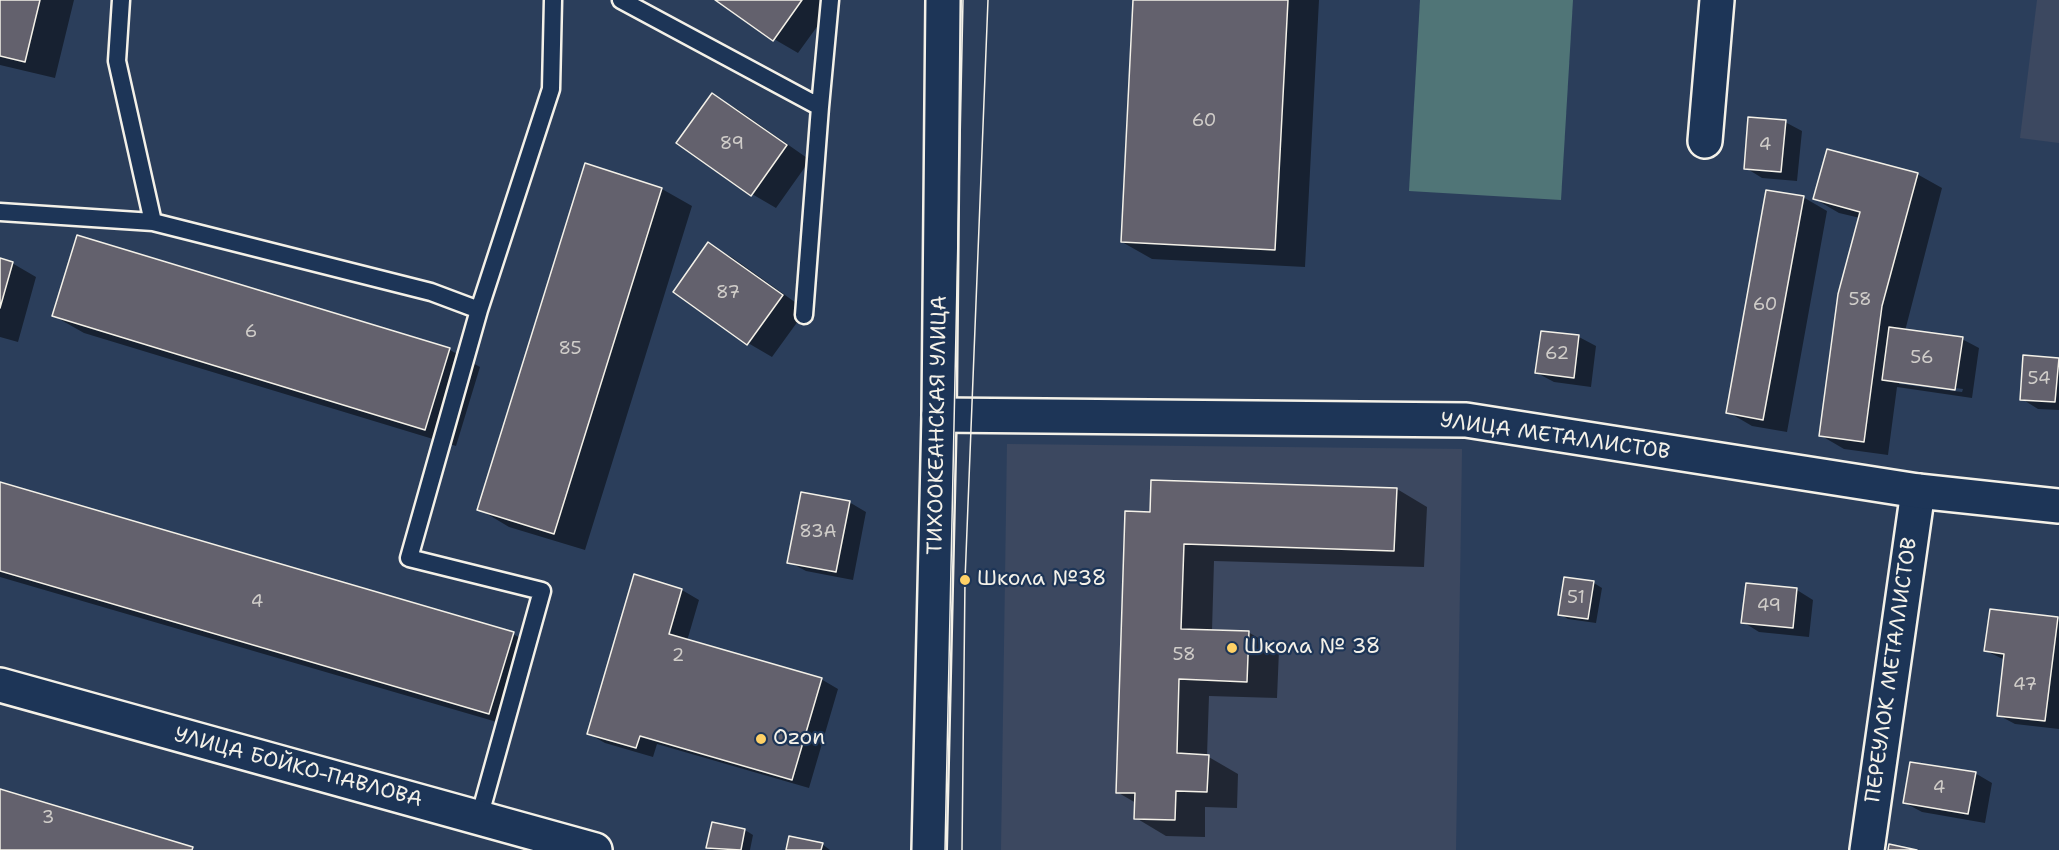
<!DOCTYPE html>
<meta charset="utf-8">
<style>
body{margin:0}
canvas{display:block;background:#2b3e5b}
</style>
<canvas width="2059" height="850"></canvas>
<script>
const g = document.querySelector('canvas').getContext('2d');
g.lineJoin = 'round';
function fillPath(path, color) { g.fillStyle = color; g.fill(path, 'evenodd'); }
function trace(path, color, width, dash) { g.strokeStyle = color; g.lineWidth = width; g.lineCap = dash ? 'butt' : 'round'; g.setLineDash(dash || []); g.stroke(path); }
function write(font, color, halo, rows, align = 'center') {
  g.font = font + ' "Shantell Sans",sans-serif'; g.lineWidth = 4.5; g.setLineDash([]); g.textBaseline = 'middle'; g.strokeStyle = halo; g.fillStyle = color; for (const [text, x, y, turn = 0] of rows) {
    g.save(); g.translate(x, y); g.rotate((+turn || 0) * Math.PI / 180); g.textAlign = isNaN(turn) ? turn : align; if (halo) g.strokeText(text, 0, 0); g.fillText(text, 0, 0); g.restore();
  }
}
fillPath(new Path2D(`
 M2037,0h22v143l-39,-5z
 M1007,444l455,5 -6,401h-455z`), '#3c4860');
fillPath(new Path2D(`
 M1420,0h153l-12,200 -152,-9z`), '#507577');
fillPath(new Path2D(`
 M0,0h74l-19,78 -55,-13z
 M718,0h106l8,6 -34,47 -24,-14z
 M1135,0h184l-14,267 -153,-8 -30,-17z
 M712,95l25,14 73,51 -34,48 -24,-14z
 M1785,122l17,9 -5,50 -35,-3 -16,-10z
 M1917,174l25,14 -37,143 57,8 17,9 -7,50 -75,-11 -9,68 -44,-6 -24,-14 40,-217 -21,-5 -24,-14zM1899,381l64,8 -1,3 -63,-8z
 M662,189l30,17 -107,344 -76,-23 -30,-18z
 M1803,197l24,14 -40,221 -35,-6 -24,-14z
 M78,237l372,113 30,17 -24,79 -372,-113 -30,-17z
 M709,244l24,14 73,52 -34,47 -24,-14 -73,-51z
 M0,260l12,3 24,14 -18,65 -18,-5z
 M1542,332l37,5 17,9 -5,41 -37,-5 -17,-9z
 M2025,357l34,3v50l-21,-1 -16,-10z
 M0,484l513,150 24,13 -23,80 -514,-150z
 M1397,489l30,18 -3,60 -210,-6 -2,70 36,1 31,18 -2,48 -68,-2 -2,60 31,18 -1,34 -32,-1v30l-39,-1 -30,-18v-15l-19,-11 35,-279z
 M849,502l17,10 -13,68 -47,-9 -17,-9z
 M635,576l47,14 17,10 -12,41 134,38 17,10 -29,99 -152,-44 -4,13 -48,-14 -16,-9z
 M1594,583l8,5 -6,35 -28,-4 -8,-5z
 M1797,590l16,10 -4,37 -50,-5 -16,-10z
 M1991,610l68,9v110l-44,-5 -17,-9 7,-55 -19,-9z
 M1975,773l17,10 -7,40 -63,-11 -17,-9z
 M745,830l8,5 -3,15h-38l-4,-2z
 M822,844l8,6h-42z`), '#0007');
const building = new Path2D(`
 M0,0h40l-15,62 -25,-6z
 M715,0h87l-29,41z
 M1133,0h155l-13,250 -154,-8z
 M712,93l75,52 -36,51 -75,-53z
 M1748,117l38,3 -5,52 -37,-3z
 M1827,149l91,24 -36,133 -18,136 -45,-6 19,-142 22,-82 -47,-13z
 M585,163l77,25 -108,346 -77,-24z
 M1766,190l38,6 -41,224 -37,-7z
 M77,235l373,113 -25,82 -373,-114z
 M708,242l75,53 -36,50 -74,-53z
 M0,258l13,4 -13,46z
 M1889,327l74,10 -8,53 -73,-10z
 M1541,331l38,4 -5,43 -39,-5z
 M2023,355l36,3 -4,44 -35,-2z
 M1151,480l246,8 -3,63 -210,-7 -3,85 68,2 -2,51 -68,-3 -2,74 32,2 -2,37 -31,-1 -1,29 -41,-1 1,-26h-19l9,-282 25,1z
 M0,482l514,150 -25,82 -489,-143z
 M801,492l49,9 -14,71 -49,-9z
 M634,574l48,15 -13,45 153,44 -30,102 -152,-44 -4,12 -49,-14z
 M1564,577l30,4 -6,38 -30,-4z
 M1746,583l51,5 -4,40 -52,-5z
 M1990,609l68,8 -13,104 -48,-5 7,-62 -20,-3z
 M1910,762l66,10 -8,42 -65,-11z
 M0,789l193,58 -1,3h-192z
 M712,822l33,7 -4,21 -35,-2z
 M789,836l34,7 -2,7h-35z
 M1889,844l28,6h-29z`);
fillPath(building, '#63616d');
trace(building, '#f4f1e8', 1.5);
const service = new Path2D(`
 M121,0l-4,61 36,161
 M621,0l199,107 10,-107
 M0,212l153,10 278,70 48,18 -70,248 133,33 -63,227
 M479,310l72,-221 2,-89
 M804,315l16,-208`);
const minor = new Path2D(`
 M1705,141l12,-141
 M1867,850l51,-359`);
const tertiary = new Path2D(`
 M939,415l527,5 452,71 141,15`);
const secondary = new Path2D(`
 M0,685l595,165
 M929,850l10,-435 4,-415`);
trace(service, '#f4f1e8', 21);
trace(minor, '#f4f1e8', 38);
trace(tertiary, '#f4f1e8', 38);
trace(secondary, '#f4f1e8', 38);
trace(service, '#1d3557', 16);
trace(minor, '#1d3557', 33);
trace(tertiary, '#1d3557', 33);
trace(secondary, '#1d3557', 33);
trace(new Path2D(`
 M945,850l18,-850
 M962,850l3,-270 23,-580`), '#f4f1e8', 1.5);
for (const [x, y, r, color] of [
 [965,580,6,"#ffd166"],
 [1232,648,6,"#ffd166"],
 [761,739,6,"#ffd166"]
]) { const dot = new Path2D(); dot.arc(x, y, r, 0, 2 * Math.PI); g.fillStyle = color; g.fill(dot); trace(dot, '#1d3557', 2); }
write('18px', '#d0cdc9', null, [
 ["60",1204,121],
 ["89",732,144],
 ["4",1765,145],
 ["87",728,293],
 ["58",1860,300],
 ["60",1765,305],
 ["6",251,332],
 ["85",570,349],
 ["62",1557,354],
 ["56",1922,358],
 ["54",2039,379],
 ["83А",818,532],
 ["51",1576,598],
 ["4",257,602],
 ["49",1769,606],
 ["58",1184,655],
 ["2",678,656],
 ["47",2025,685],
 ["4",1939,788],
 ["3",48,818]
]);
write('21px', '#f4f1e8', '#1d3557', [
 ["ТИХООКЕАНСКАЯ УЛИЦА",938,425,-89],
 ["УЛИЦА МЕТАЛЛИСТОВ",1555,437,8],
 ["ПЕРЕУЛОК МЕТАЛЛИСТОВ",1892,670,-82],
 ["УЛИЦА БОЙКО-ПАВЛОВА",298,768,15]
]);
write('21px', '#f4f1e8', '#1d3557', [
 ["Школа №38",977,580],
 ["Школа № 38",1244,648],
 ["Ozon",773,739]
], 'left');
</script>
